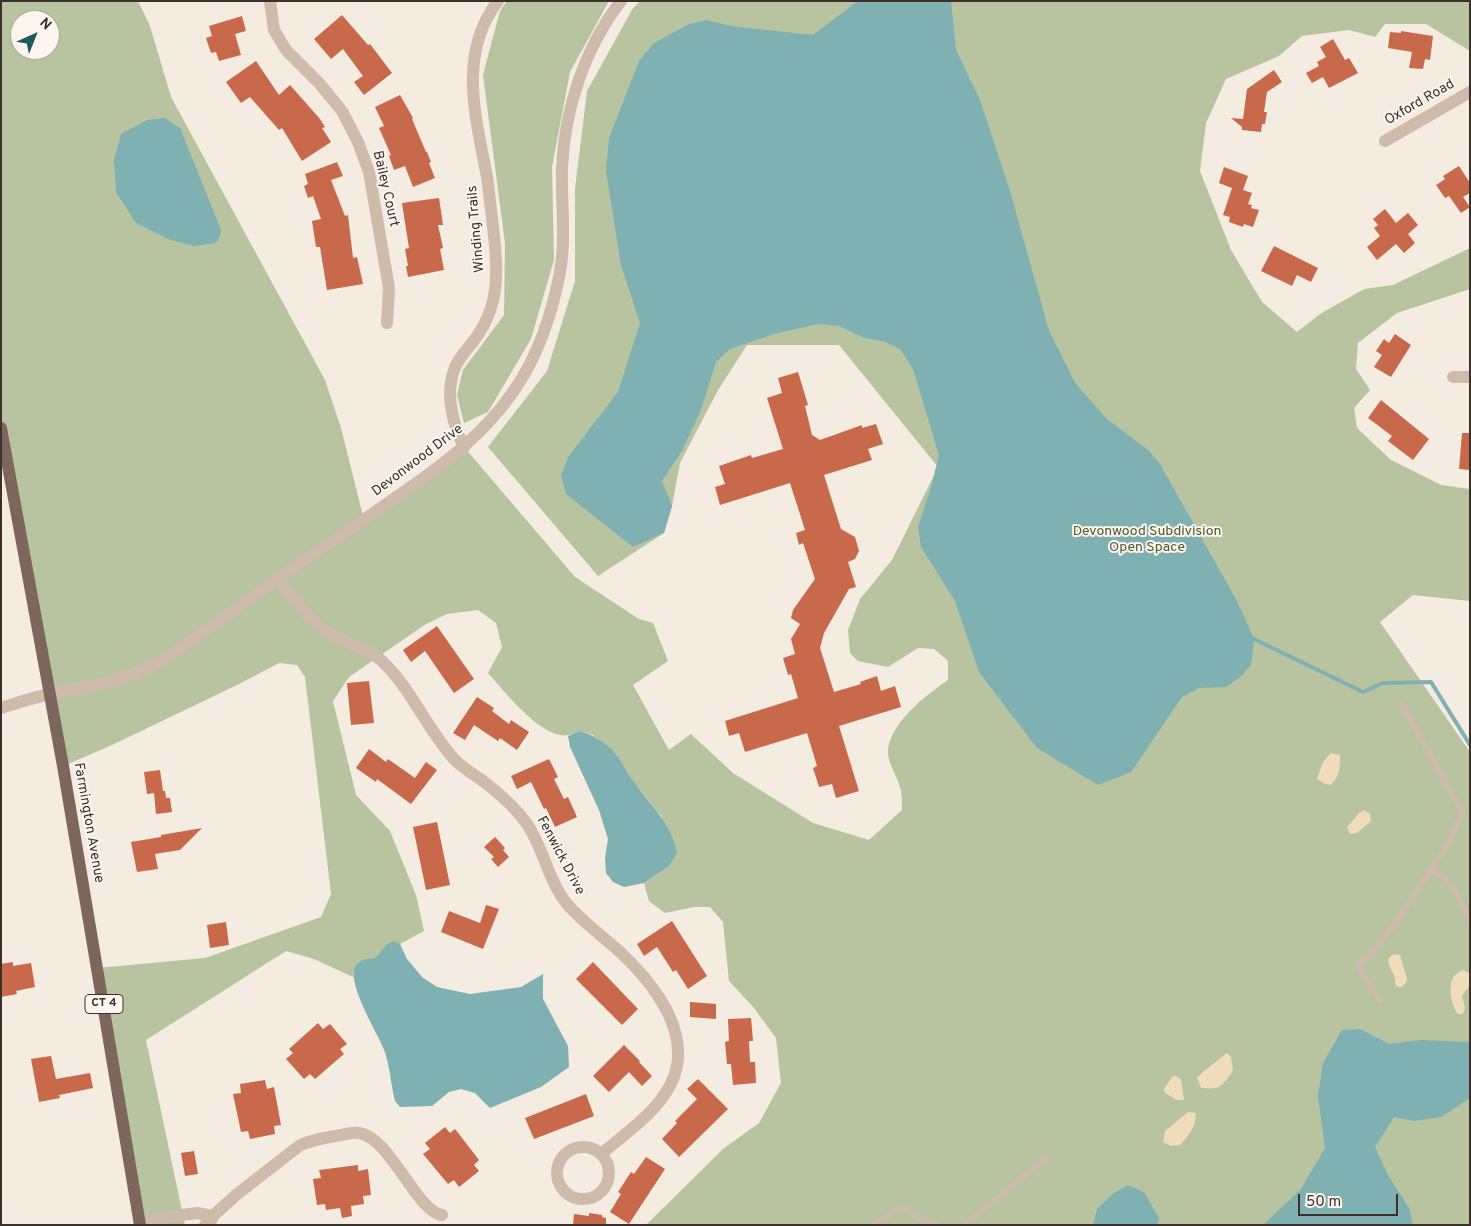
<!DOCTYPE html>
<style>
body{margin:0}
#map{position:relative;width:1471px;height:1226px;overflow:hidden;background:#f4ebe1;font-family:Overpass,sans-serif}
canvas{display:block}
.frame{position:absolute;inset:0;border:2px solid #3b302b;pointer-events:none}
.north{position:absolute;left:10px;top:10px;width:50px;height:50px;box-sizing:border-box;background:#fbf5ee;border:1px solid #aea6a0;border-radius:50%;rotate:44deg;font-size:14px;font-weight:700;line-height:20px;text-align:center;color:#3b302b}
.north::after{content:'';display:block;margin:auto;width:18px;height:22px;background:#1f5a5e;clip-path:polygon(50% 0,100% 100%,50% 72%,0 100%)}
.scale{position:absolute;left:1298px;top:1194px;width:100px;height:22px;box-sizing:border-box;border:2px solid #3b302b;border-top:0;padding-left:6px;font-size:15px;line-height:18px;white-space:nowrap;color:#3b302b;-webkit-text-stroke:4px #fbf5ee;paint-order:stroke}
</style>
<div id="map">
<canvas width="1471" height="1226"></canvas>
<div class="frame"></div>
<div class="north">N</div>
<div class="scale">50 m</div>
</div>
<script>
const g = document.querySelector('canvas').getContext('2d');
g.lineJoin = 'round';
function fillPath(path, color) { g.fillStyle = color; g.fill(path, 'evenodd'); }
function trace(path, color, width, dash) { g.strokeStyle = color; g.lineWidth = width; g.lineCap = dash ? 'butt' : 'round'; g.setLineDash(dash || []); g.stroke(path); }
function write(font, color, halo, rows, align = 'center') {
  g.font = font + ' Overpass,sans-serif'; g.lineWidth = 4; g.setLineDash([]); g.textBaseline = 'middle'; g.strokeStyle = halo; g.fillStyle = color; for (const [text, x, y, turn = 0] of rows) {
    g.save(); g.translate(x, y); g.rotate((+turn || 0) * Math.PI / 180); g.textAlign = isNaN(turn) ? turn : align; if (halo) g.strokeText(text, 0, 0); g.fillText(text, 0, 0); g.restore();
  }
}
fillPath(new Path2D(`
 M1,1h137l12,25 21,71 154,283 16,48 23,92 100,-73 111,130 64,42 14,4 15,38 -35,24 36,65 22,-16 42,39 80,50 56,17 33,-30c0,-6 0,-13 -1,-19 -2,-12 -12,-25 -13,-37 -1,-29 38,-59 60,-74v-19l-14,-12 -16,-1 -30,19 -30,-6 -8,-8 -2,-23 12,-31 32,-39 46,-93 -99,-122h-92l-29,45 -38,73 -8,43 -8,27 -66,43 -110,-129 59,-76 28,-90v-92l12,-98 46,-83 7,-7h830v50l-44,-27h-41l-10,13 -26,-7 -47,6 -23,20 -53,23 -20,44 -6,48 31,79 31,52 35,30 23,-18 44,-25 29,-4 77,-37v41l-73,24 -39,30 -2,26 14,21 -16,18 3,20 34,32 50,25 29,4v112l-57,-6 -33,27 90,130v473h-824l77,-76 36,-26 22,-40 -5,-45 -22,-30 -25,-27 -6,-59 -13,-15h-16l-29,6 -16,-12 -5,-18 24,-16 -6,-50 -28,-34 -18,-29 -23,-19 -13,-4c-3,1 -7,3 -11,4 -26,6 -65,-44 -81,-62l14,-26 -6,-24 -18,-13 -31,4 -21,10 -77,53 -16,24 23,94 34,36 26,64 8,36 -24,13 -8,-2 -5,2 -12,14c-15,2 -19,6 -22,19l-39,-18 -28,-8 -140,89 39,185h-45l-42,-257 107,-10 116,-41 10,-23 -26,-217 -8,-12 -18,-2 -40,21 -129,62 -47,20 -62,-338zM20,20h30v30h-30z
 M507,1h102l-39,71 -18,95 2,93 -23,79 -43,73 -24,11 -7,-28 6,-25 41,-55 1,-72 -22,-168 17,-64z`), '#b8c4a0');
fillPath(new Path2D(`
 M1331,753l9,2c0,12 0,21 -9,30l-6,-1 -8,-5 6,-17z
 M1364,810l6,4 1,7 -14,12 -7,1 -3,-7 12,-14z
 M1395,954l5,1 7,24 -1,4 -5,4h-3l-3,-3c2,-10 -7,-14 -7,-25l3,-3z
 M1463,970l6,3 1,12 -8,11 3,12 -2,6h-5c-7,-8 -10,-27 -5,-36 2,-4 7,-6 10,-8z
 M1227,1053l4,4 2,13c-10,16 -13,20 -32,18l-4,-10 7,-7z
 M1175,1076l6,3 3,21h-7l-12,-7 -1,-4 8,-12z
 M1188,1112l8,1c0,14 -7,22 -16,32l-9,1 -8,-4 2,-11z`), '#efdcb8');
fillPath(new Path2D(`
 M858,1h93l5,49 24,50 30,91 39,140 26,52 32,36 41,31 12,14 77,137 17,38 -3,26 -11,12 -14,10 -27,1 -17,9 -51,75 -33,13 -61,-37 -58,-76 -24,-71 -34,-54 -3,-20 13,-40 8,-32 -26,-86 -13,-20 -17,-8 -19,-3 -25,-12 -21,-2 -44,10 -44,15 -14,13 -15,48 -19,41 -20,30 10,25 -8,27 -31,14 -67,-53 -5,-19 8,-19 49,-64 22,-69 -19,-58 -15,-94 3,-33 30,-77 15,-18 35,-19 17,-4 25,6 82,9z
 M165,118l15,10 41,102 -1,6 -4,7 -22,3 -26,-7 -32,-16 -20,-31 -2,-32 7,-26 26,-14z
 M580,731c13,4 25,11 35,22 7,8 12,20 19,29 18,26 36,38 43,71l-9,14 -24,16 -20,4 -11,-5 -7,-9 -1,-15 3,-19 -9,-29 -29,-63 -2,-11z
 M393,941l7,3 7,15 15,18 15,10 33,7 51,-7 22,-13v25l25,47 1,21 -28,20 -51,21 -15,-15 -14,-4 -12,3 -17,14 -32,1 -5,-6c-4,-16 -5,-33 -10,-49 -6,-18 -42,-72 -28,-88 5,-5 11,-5 18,-6l12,-14z
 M1360,1029l29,15 31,-4 50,2v56l-29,19 -27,4 -20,-4 -19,30 13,28 21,33 4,17h-150l38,-36 24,-41 -7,-52 5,-33 19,-33z
 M1128,1185l16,7 15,26 -2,7h-64l4,-16 17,-16z`), '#7fb0b2');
trace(new Path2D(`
 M1254,639l109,53 20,-9 48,-1 39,63`), '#7fb0b2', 4);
fillPath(new Path2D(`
 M342,15l26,30 2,-1 22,29 -28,22 -10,-13 9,-6 -20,-27 -12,10 -17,-20z
 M242,16l4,15 -11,3 6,21 -22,6 -3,-9 -5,1 -5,-15 6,-2 -3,-10z
 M1401,31l32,5 -3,24 -5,-1 -2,10 -14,-1 3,-16 -24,-4 2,-16 11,1z
 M1333,39l12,21 4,-2 9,15 -29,15 -6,-11 -11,6 -6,-10 13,-7 -2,-4 9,-5 -6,-10z
 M256,61l23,34 11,-10 30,34 5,8 -3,1 9,14 -29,19 -20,-33 -3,2 -29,-33 -9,6 -15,-21z
 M1274,70l8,12 -15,10 -3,20h3l-2,12h-3l-1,8 -19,-2v-3l-11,-9 12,1 4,-30z
 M400,95l13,23 -1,1 14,33h1l4,10 -2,1 6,15 -22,9 -8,-21 -11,4 -5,-14 2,-1 -12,-27 5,-2 -9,-19z
 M337,162l6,14 -12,4 14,36 3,-1 5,43 4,-1 6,27 -36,6 -7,-43h-4l-4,-26 9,-2 -8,-23 -5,2 -4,-12 4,-2 -3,-10z
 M1459,166l11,17v10l-7,4 7,10 -9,6 -12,-17 -4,2 -9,-13 9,-6 -2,-3z
 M1224,167l24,9 -5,14 9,3 -4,11 4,1 -1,3 8,2 -6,17 -9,-3 -1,3 -14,-5 1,-5 -7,-2 9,-27 -13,-5z
 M439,198l4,27h-5l5,23 -3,1 4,21 -36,7 -2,-11h2l-3,-17 4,-1 -7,-45z
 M1385,209l11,14 12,-10 10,12 -10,9 7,9 -11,10 -8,-9 -19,16 -10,-13 13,-11 -6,-8 4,-3 -5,-6z
 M1274,246l44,22 -7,14 -14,-7 -5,11 -31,-15z
 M1395,334l16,11 -20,32 -17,-10 8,-12 -6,-4 8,-12 5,4z
 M798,372l10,33 -3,1 7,29 8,5 42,-15v3l14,-4 7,20 -15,5 4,11 -48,15 17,54 14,8 4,14 -4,8 -7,3 8,25 -7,2 -25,44 -4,15 14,44 27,-8 -1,-2 17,-6 4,15 14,-5 6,21 -62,19 20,65 -23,7 -4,-14 -13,3 -6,-19 4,-2 -10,-33 -62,19 -6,-19 -10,3 -4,-15 73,-23 -7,-24 -3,1 -5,-17 12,-4 -4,-15 9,-15 -9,-6 2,-8 22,-31 -12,-36 -4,2 -3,-12 9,-3 -15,-47 -70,22 -5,-18 10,-3 -6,-18 32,-11 1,3 31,-9 -16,-51 15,-5 -4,-15z
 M1381,400l48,39 -16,21 -25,-19 4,-5 -24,-18z
 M1462,433h8v37l-11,-1z
 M437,626l37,53 -20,14 -29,-42 -14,11 -8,-12z
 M369,681l5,42 -23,2 -4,-42z
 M477,697l17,11 -2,3 17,13 2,-4 18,12 -12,18 -17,-12 -2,3 -24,-16 -9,15 -12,-7z
 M369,749l17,13 2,-3 27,19 11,-16 11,8 -26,34 -34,-25 -1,3 -20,-14z
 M549,759l9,18 -4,2 10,20 4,-2 9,20 -22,10 -9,-19 -2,1 -13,-27 -14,7 -6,-13z
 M160,770l3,21h2l1,7h4l2,14 -16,2 -2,-21 -7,1 -3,-22z
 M437,822l13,63 -24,5 -13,-63z
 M202,828l-22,22 -25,4 3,15 -21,3 -6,-30 30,-5v-2z
 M495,837l10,11 -2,2 6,7 -11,10 -7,-8 3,-2 -10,-10z
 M486,905l13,4 -16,40 -42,-17 8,-21 31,12z
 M672,921l35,55 -19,13 -12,-19 -3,2 -16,-25 -13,9 -7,-12z
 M226,922l3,23 -19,3 -3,-23z
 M13,962v4l18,-3 4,24 -19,4 1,3 -16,3v-33z
 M593,962l45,47 -16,16 -46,-46z
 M690,1002l26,2v15l-26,-2z
 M751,1018l2,23h-4l1,21h5l1,21 -23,2 -2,-21h-4l-2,-22 4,-1 -1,-22z
 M318,1023l5,6 7,-5 17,20 -7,5 4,5 -29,25 -5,-5 -6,5 -18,-20 7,-6 -4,-4z
 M624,1045l16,16 -1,1 13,14 -10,10 -13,-14 -20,20 -16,-16z
 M51,1056l5,23 34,-6 3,15 -34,7 1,3 -21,4 -8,-43z
 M698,1079l30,30 -49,48 -17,-18 15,-16 -2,-2 22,-22 -10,-10z
 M265,1080l2,9 7,-2 7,38 -7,1 1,8 -25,5 -2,-8 -7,1 -8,-38 8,-1 -1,-9z
 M586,1094l8,22 -60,23 -9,-21z
 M445,1127l5,6 5,-4 24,31 -5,5 5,6 -20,16 -5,-7 -6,4 -25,-30 7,-5 -5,-6z
 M194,1151l4,23 -13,2 -4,-23z
 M646,1157l19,12 -36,55 -19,-12 11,-18 -3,-2 13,-20 3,2z
 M358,1165v6l10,-2 3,26 -8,1 1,8 -13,2 1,10 -10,2 -2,-10 -14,2 -1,-6 -8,1 -4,-26 8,-1 -2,-8z
 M589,1213l13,2v2l4,1v7h-33l1,-11 15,2z`), '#c8694b');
trace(new Path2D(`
 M1431,870l13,7 9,11 17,32
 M1380,1000l-21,-32 1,-5 7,-6 28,-32 53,-81 14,-32 -60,-108
 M873,1225l24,-15 9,-1 11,8 21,8
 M964,1225l84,-68`), '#cdbbac', 6);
trace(new Path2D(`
 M270,1l4,29 12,20 33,33 23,28 16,31 11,30 20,116 -2,35
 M1385,141l85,-49
 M1453,377h17
 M464,447c-11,-22 -19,-52 -10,-77 4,-12 14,-21 21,-31 14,-19 21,-40 21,-64 1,-19 -2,-38 -4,-57 -2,-14 -3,-28 -5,-41 -11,-59 -30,-123 11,-176
 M278,579c16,20 31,42 53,55 17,10 40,15 54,30 28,28 43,67 70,96 8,8 18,14 28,21 16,12 32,26 44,43 16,23 20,53 37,76 15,20 38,35 56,52 28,26 60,65 58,105 -2,43 -47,72 -77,97
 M1,708c16,-5 33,-11 50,-14 34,-7 67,-12 99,-27 15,-7 29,-18 43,-28 30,-20 59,-42 88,-63 33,-22 66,-44 98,-67 55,-37 112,-76 146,-136 16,-28 26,-59 33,-91 9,-37 3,-76 4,-113 2,-59 23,-122 59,-168
 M557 1173a26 26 0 1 1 52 0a26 26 0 1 1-52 0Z
 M140,1221l57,-8 16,3
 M205,1225l6,-4 2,-5 23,-21 63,-49c11,-6 24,-8 37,-10 7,-1 16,-4 23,-3 31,4 57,78 83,82`), '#cdbbac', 12);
trace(new Path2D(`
 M1,428l62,338 77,459`), '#7d675c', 12);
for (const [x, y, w] of [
 [104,1004,38]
]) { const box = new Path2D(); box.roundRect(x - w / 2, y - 9.5, w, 19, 4); g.fillStyle = '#fbf5ee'; g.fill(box); trace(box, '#3b302b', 1); }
write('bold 12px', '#3b302b', null, [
 ["CT 4",104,1004]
]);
write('14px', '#3b302b', '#fbf5ee', [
 ["Oxford Road",1420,103,-30],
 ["Bailey Court",385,189,77],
 ["Winding Trails",477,229,-95],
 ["Devonwood Drive",418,461,-37],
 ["Farmington Avenue",88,823,80],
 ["Fenwick Drive",560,856,62]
]);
write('14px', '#4a5a2e', '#fbf5ee', [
 ["Devonwood Subdivision",1147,532],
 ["Open Space",1147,548]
]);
</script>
